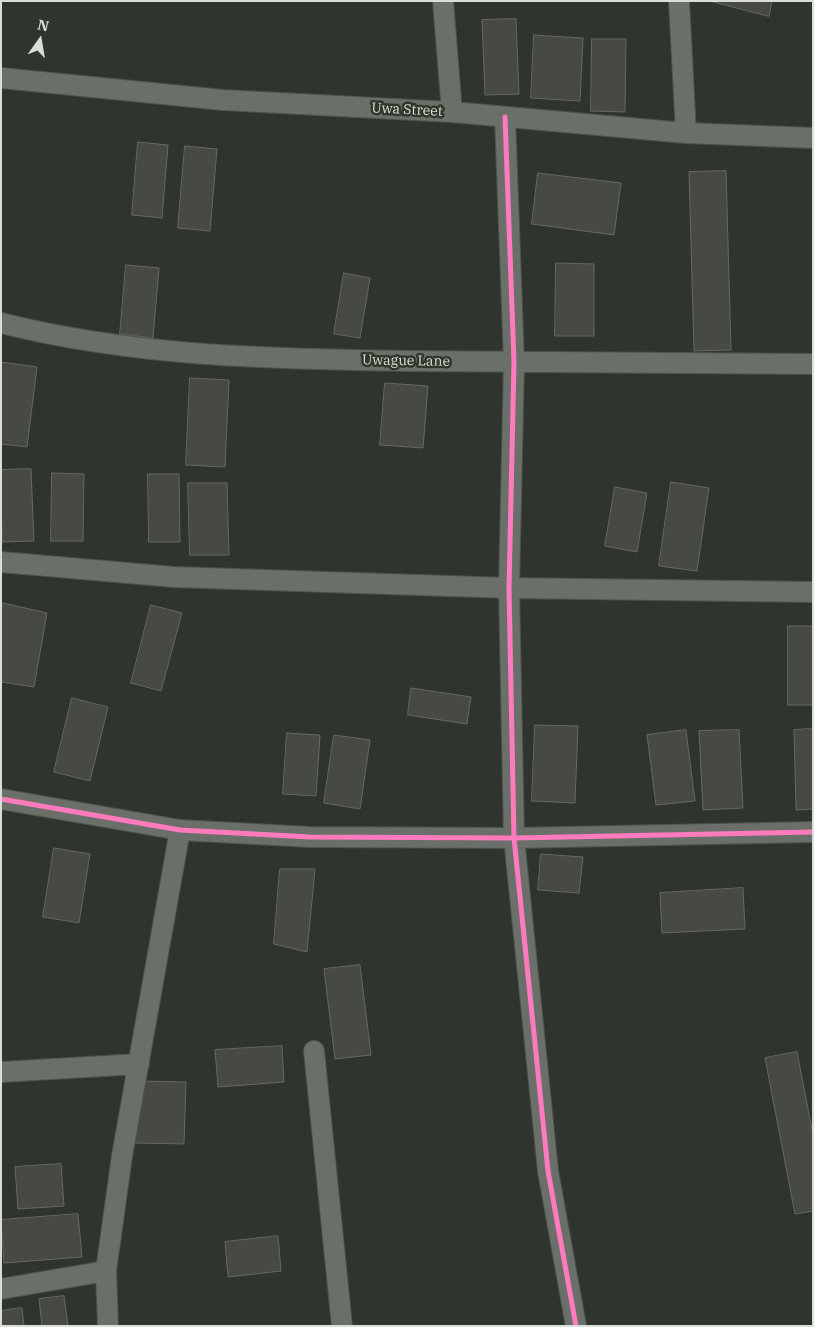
<!DOCTYPE html>
<style>
body{margin:0}
#map{position:relative;width:814px;height:1327px;overflow:hidden;background:#30342e;font-family:"IBM Plex Serif",serif}
canvas{display:block}
.frame{position:absolute;inset:0;border:2px solid #d9dfd6;pointer-events:none}
.north{position:absolute;left:15px;top:15px;width:50px;height:50px;-webkit-text-stroke:4px #2f382a;paint-order:stroke;rotate:13deg;font-size:14px;font-weight:700;line-height:20px;text-align:center;color:#d9dfd6}
.north::after{content:'';display:block;margin:auto;width:18px;height:22px;background:#d9dfd6;clip-path:polygon(50% 0,100% 100%,50% 72%,0 100%)}
</style>
<div id="map">
<canvas width="814" height="1327"></canvas>
<div class="frame"></div>
<div class="north">N</div>
</div>
<script>
const g = document.querySelector('canvas').getContext('2d');
g.lineJoin = 'round';
function fillPath(path, color) { g.fillStyle = color; g.fill(path, 'evenodd'); }
function trace(path, color, width, dash) { g.strokeStyle = color; g.lineWidth = width; g.lineCap = dash ? 'butt' : 'round'; g.setLineDash(dash || []); g.stroke(path); }
function write(font, color, halo, rows, align = 'center') {
  g.font = font + ' "IBM Plex Serif",serif'; g.lineWidth = 5; g.setLineDash([]); g.textBaseline = 'middle'; g.strokeStyle = halo; g.fillStyle = color; for (const [text, x, y, turn = 0] of rows) {
    g.save(); g.translate(x, y); g.rotate((+turn || 0) * Math.PI / 180); g.textAlign = isNaN(turn) ? turn : align; if (halo) g.strokeText(text, 0, 0); g.fillText(text, 0, 0); g.restore();
  }
}
const building = new Path2D(`
 M710,1h62l-3,15z
 M516,19l3,75 -34,1 -3,-75z
 M534,35l49,3 -3,63 -49,-3z
 M592,39h34l-1,73 -34,-1z
 M138,142l30,3 -6,73 -30,-3z
 M185,146l32,3 -7,82 -32,-3z
 M726,171l5,179 -37,1 -5,-179z
 M538,173l83,10 -7,52 -82,-11z
 M556,263l38,1v72h-39z
 M126,265l33,3 -6,70 -33,-4z
 M344,273l26,5 -10,60 -26,-4z
 M1,362l36,5 -10,80 -26,-3z
 M190,378l39,2 -4,87 -39,-2z
 M385,383l43,3 -5,62 -43,-3z
 M31,469l3,72 -32,1 -1,-72z
 M52,473l32,1 -1,67h-32z
 M148,474h31l1,68h-31z
 M671,482l38,6 -12,83 -38,-5z
 M188,483h39l2,72h-39z
 M615,487l32,6 -10,59 -32,-6z
 M3,603l44,10 -13,74 -33,-5v-71z
 M151,605l31,8 -21,78 -30,-8z
 M788,626h25v79h-25z
 M411,688l60,9 -4,27 -59,-9z
 M72,698l36,9 -18,74 -36,-9z
 M535,725l43,1 -3,77 -43,-2z
 M813,729v80l-17,1 -2,-80z
 M686,730l9,71 -39,4 -9,-70z
 M739,730l4,78 -40,2 -4,-79z
 M287,733l33,2 -4,61 -33,-2z
 M334,735l36,5 -10,69 -36,-6z
 M54,848l36,6 -11,69 -36,-6z
 M541,854l42,3 -4,36 -41,-3z
 M280,869h35l-8,83 -33,-8z
 M743,888l2,41 -83,4 -2,-40z
 M360,965l11,90 -36,4 -11,-90z
 M282,1046l2,36 -66,5 -3,-37z
 M797,1052l16,83v76l-18,3 -30,-156z
 M138,1081l48,1 -2,62 -48,-1z
 M61,1164l3,42 -46,3 -3,-42z
 M78,1214l4,43 -78,6 -3,-43z
 M278,1236l3,35 -53,6 -3,-35z
 M64,1296l4,30h-26l-3,-27z
 M22,1308l2,18h-23v-15z`);
fillPath(building, '#464944');
trace(building, '#656863', 1);
const street = new Path2D(`
 M443,1l9,111
 M679,1l7,132
 M1,78l222,22 229,12 234,21 127,5
 M505,117l9,245 -5,226 5,250 34,333 28,155
 M1,323c134,34 274,36 411,38 133,2 267,2 401,3
 M1,562l173,15 335,11 304,4
 M1,799l179,31 130,7 204,1 299,-6
 M314,1051l28,275
 M1,1072l138,-8
 M1,1289l105,-18
 M108,1326l-2,-55 16,-115 58,-326`);
trace(street, '#4f524c', 22);
trace(street, '#6b6f69', 20);
trace(new Path2D(`
 M505,117l9,245 -5,226 5,250 34,333 28,155
 M1,799l179,31 130,7 204,1 299,-6`), '#fd7abc', 5);
write('14px', '#d9dfd6', '#2f382a', [
 ["Uwa Street",407,110,3],
 ["Uwague Lane",406,361,1]
]);
</script>
